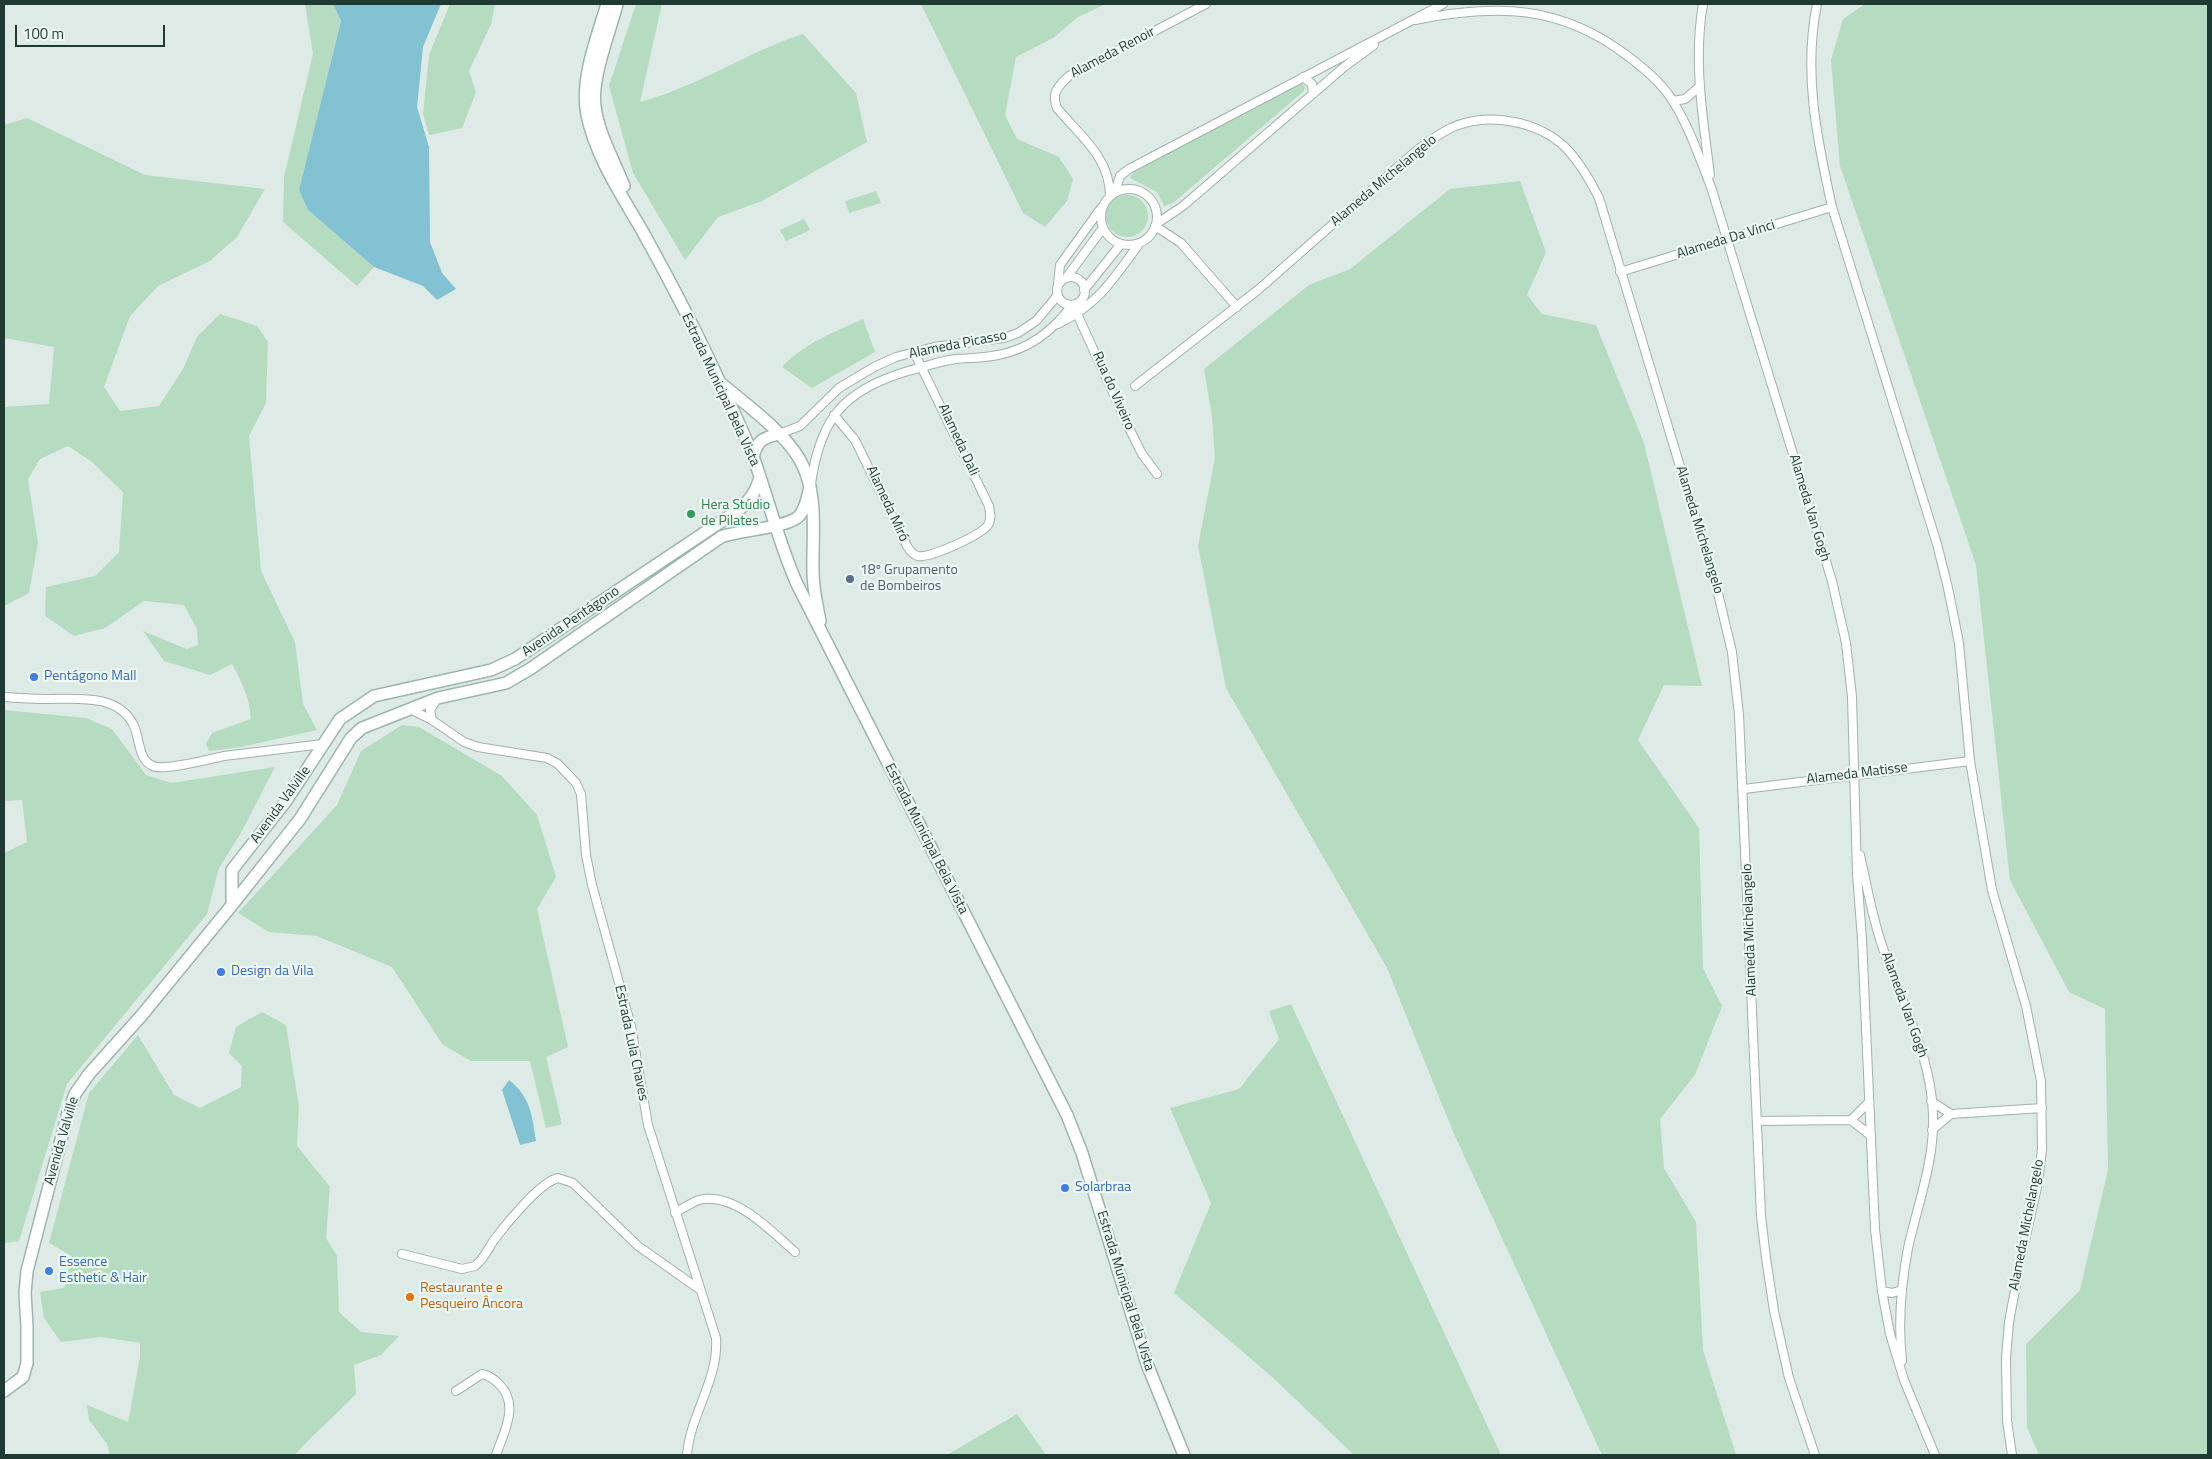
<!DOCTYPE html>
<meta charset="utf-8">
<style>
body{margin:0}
#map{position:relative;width:2212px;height:1459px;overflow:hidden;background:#ddeae5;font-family:"Titillium Web",sans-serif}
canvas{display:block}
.frame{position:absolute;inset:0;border:5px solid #1e3a33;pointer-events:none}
.scale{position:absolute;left:15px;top:25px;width:150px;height:22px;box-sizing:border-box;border:2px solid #1e3a33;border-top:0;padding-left:6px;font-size:15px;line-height:18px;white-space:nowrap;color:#1e3a33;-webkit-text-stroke:4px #edf7f2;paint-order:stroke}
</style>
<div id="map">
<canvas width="2212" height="1459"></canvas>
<div class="frame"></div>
<div class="scale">100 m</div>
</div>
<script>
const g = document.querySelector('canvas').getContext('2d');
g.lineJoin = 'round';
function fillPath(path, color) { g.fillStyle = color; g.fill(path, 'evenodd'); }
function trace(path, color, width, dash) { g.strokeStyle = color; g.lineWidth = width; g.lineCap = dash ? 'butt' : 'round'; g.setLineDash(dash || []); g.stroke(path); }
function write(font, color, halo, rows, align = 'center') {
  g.font = font + ' "Titillium Web",sans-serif'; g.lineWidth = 4.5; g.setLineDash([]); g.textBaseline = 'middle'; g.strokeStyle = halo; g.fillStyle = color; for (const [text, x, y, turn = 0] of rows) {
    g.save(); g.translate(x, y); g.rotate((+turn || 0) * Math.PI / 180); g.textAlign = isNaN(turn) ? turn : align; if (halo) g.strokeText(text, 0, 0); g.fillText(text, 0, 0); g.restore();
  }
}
fillPath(new Path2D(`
 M305,4h28l8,17 -42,169 9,20 66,57 -17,19 -74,-64 1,-45 29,-123z
 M450,4h45l-4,20 -22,47 7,21 -14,36 -33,7 -6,-21 6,-59z
 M636,4h26l-22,98c57,-15 107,-50 163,-68l53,59 11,49 -105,59 -44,16 -33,43 -52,-87 -24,-87z
 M921,4h185l-28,13 -25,21 -37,19 -11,58 12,24 42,18 14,22 -6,22 -22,26 -22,-14z
 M1865,4h343v1451h-169l-12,-28 -1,-83 54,-54 28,-120 -3,-161 -36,-17 -59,-112 -34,-315 -136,-399 -9,-106 12,-41z
 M1301,83l4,4 -1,4 -131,112 -9,3 -7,-14 -27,-14 3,-6z
 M27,118l118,57 120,14 -28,48 -27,24 -52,25 -28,30 -26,71 16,24 39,-5 24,-37 14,-32 23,-23 37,12 11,16 -2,61 -17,33 12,135 34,71 8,62 14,26 -76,17 -32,4 -3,-7 6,-11 39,-14c-2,-23 -8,-35 -19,-55l-22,11 -46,-14 -21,-30 44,18 11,-4 -1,-16 -13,-24 -40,-4 -39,27 -31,8 -29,-20 1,-29 49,-11 24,-24 4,-60 -31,-30 -24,-16 -28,13 -12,20 10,64 -9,50 -25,13v-199l45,-3 5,-57 -50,-9v-213z
 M1520,181l26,71 -19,43 15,19 54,11 48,118 58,243 -38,-1 -26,55 61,88 4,140 19,38 -27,69 -35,44 4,49 32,54 7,128 33,105h-134l-148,-321 -67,-166 -161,-280 -28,-142 17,-88 -3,-41 -8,-48 105,-84 41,-16 100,-80z
 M876,191l5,12 -32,10 -4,-12z
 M1106 216a21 21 0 1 1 42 0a21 21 0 1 1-42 0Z
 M804,219l6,11 -24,11 -6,-11z
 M863,319l12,33 -63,36 -30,-21c21,-23 52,-35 81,-48z
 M4,710l82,8 26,11 34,46 25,8 104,-16 -34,66 -22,35 -12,46 -140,170 -48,157 -15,2v-390l23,-11 -5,-42 -18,1z
 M402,725l17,2 83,49 35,39 19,62 -19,32 31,138 -22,10 16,67 -16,4 -16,-67h-59l-28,-16 -51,-78 -75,-31 -48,-4 -31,-19 99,-108 24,-54z
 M1291,1004l210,451h-147l-83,-79 -97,-83 37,-90 -41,-95 69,-19 40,-50 -10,-28z
 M262,1012l24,13 13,82 -2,39 33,41 -4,51 11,18 2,56 22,20 38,4 -18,19 -27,10 2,29c-20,21 -42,39 -61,61h-185l-3,-11 -18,-24 -2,-15 41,17 12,-65v-14l-39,-6 -40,5 -17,-24 -4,-26 24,-4 8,-32 -23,-13 40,-150 49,-58 36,60 26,13 41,-21 1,-21 -13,-13 7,-26z
 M1017,1414l29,41h-99z`), '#b5dcc1');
fillPath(new Path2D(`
 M333,4h108l-18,43 -6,60 12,40 1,95 12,31 14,16 -19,11 -14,-14 -49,-19 -66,-57 -9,-20 42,-169z
 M509,1080c22,17 23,36 27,61l-16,4 -18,-55z`), '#82c2d2');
const minor = new Path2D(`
 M1703,4c-10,57 0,114 7,171
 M1817,4c-14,69 0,135 15,203l105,337 11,44 11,55 11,118 22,129 34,116 15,75 1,68 -4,34 -17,75 -12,64 -3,36 1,63 5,34
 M1415,20c82,-16 145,-16 214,37 16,12 35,28 45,46 16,26 26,56 37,84l121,394 14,62 6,54 5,177 5,65 13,290 7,62 8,43 14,46 31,75
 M1303,77l9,7 1,10
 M1673,101l12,-2 14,-12
 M1101 217a28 28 0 1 1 56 0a28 28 0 1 1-56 0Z
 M1115,192l5,-16 9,-7 314,-165
 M1110,196c0,-39 -30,-60 -53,-88 -6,-15 1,-22 12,-32l137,-72
 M1156,224l27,-18 161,-139 30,-22
 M1155,226l26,17 56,64
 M1620,272l212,-65
 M1057 291a14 14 0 1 1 28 0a14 14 0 1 1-28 0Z
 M1066,278l37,-50
 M1084,290l37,-46
 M1057,293l3,-28 41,-57
 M1073,305l57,125 12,24 15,20
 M1058,324c41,-20 55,-45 81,-80
 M1135,386l124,-97 157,-138c11,-8 22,-17 35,-23 37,-17 88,-7 116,21 14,15 23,31 32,49l118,391 15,63 7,63 22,501 5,42 8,53 15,67 26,77
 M834,415l21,25 52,106c3,5 6,9 11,10 13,2 63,-21 70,-31 4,-6 2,-12 1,-19l-75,-154
 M779,434l21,-8 39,-38 35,-21 22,-10 38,-10 70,-9 14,-5 18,-12 22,-26
 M811,484c9,-66 33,-94 97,-113 15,-4 32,-10 48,-12 14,-1 28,-1 42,-4 32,-6 55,-24 74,-50
 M4,697c14,1 28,2 42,2 30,0 73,-6 88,27 6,13 4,34 19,40 12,5 56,-7 71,-10 33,-4 66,-8 99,-12
 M410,709l22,11 32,22 14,5 69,11 11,6 18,19 5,11 5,61 6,30 39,141 17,99 68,213c3,41 -26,77 -29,117
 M432,720l-2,-10 7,-11
 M1744,789l226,-28
 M1860,855c6,27 11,55 19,81 18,60 52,114 54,178 2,46 -15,89 -25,134 -7,37 -10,76 -6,113
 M1931,1101l20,13
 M1851,1120l19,15
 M1758,1121l93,-1 17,-17
 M1932,1130l19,-16 91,-6
 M675,1213c8,-5 16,-10 24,-13 35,-9 72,31 96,52
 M402,1254l60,15 13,-3c9,-7 13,-17 19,-26 12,-16 46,-58 64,-62l15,5 65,63 61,43
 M1882,1291l10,2 10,-3
 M456,1391l26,-17c7,1 12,5 17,10 21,20 5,48 -3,71`);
const secondary = new Path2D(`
 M607,4c-10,34 -27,75 -20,111 9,43 36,82 57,119 27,49 53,98 76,149 12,25 24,50 34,76 15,42 25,85 43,125l270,531 15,38 65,211 37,91
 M617,4c-7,28 -26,74 -22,102 3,27 19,54 29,80
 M723,385c25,21 61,47 77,75 19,34 12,75 13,112 0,17 4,33 7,49
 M753,457c5,-17 9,-19 26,-23
 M232,905v-35l54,-69 54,-82 34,-23 117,-26 24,-11 222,-148c12,-9 18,-18 23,-33
 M4,1391l19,-14 4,-14v-37l-2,-33 2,-22 41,-158 7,-19 14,-20 53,-59 90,-110 68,-86 51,-81 11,-10 76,-30 68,-15 24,-14 191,-132c18,-7 69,-9 79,-22 6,-7 8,-20 10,-29`);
trace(minor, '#a0b2ac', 10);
trace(secondary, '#9cb6ae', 14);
trace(minor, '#fff', 8);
trace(secondary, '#fff', 11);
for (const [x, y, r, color] of [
 [691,514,5,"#2e9e5b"],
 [850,579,5,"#5c6f8a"],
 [34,677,5,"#3f7fe0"],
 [221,972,5,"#3f7fe0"],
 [1065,1188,5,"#3f7fe0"],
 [49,1271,5,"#3f7fe0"],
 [410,1297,5,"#e8710a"]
]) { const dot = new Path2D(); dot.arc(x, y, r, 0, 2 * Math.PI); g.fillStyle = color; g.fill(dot); trace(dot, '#edf7f2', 2); }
write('14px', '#1e3a33', '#edf7f2', [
 ["Alameda Renoir",1113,53,-28],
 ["Alameda Michelangelo",1384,181,-40],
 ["Alameda Da Vinci",1726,240,-17],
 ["Alameda Picasso",958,345,-11],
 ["Estrada Municipal Bela Vista",720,390,65],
 ["Rua do Viveiro",1113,391,66],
 ["Alameda Dali",958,440,65],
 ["Alameda Miró",887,504,65],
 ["Alameda Van Gogh",1809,508,73],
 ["Alameda Michelangelo",1699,530,73],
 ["Avenida Pentágono",571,622,-34],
 ["Alameda Matisse",1857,774,-7],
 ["Avenida Valville",281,805,-54],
 ["Estrada Municipal Bela Vista",926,839,63],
 ["Alameda Michelangelo",1750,930,-92],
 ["Alameda Van Gogh",1904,1005,70],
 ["Estrada Lula Chaves",631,1043,78],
 ["Avenida Valville",62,1141,-74],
 ["Alameda Michelangelo",2027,1225,-79],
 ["Estrada Municipal Bela Vista",1125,1291,73]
]);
write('14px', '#27864d', '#edf7f2', [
 ["Hera Stúdio",701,506],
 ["de Pilates",701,522]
], 'left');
write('14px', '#4e5e75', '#edf7f2', [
 ["18º Grupamento",860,571],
 ["de Bombeiros",860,587]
], 'left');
write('14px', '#366cbe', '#edf7f2', [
 ["Pentágono Mall",44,677],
 ["Design da Vila",231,972],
 ["Solarbraa",1075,1188],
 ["Essence",59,1263],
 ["Esthetic & Hair",59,1279]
], 'left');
write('14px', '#c56008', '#edf7f2', [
 ["Restaurante e",420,1289],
 ["Pesqueiro Âncora",420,1305]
], 'left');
</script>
